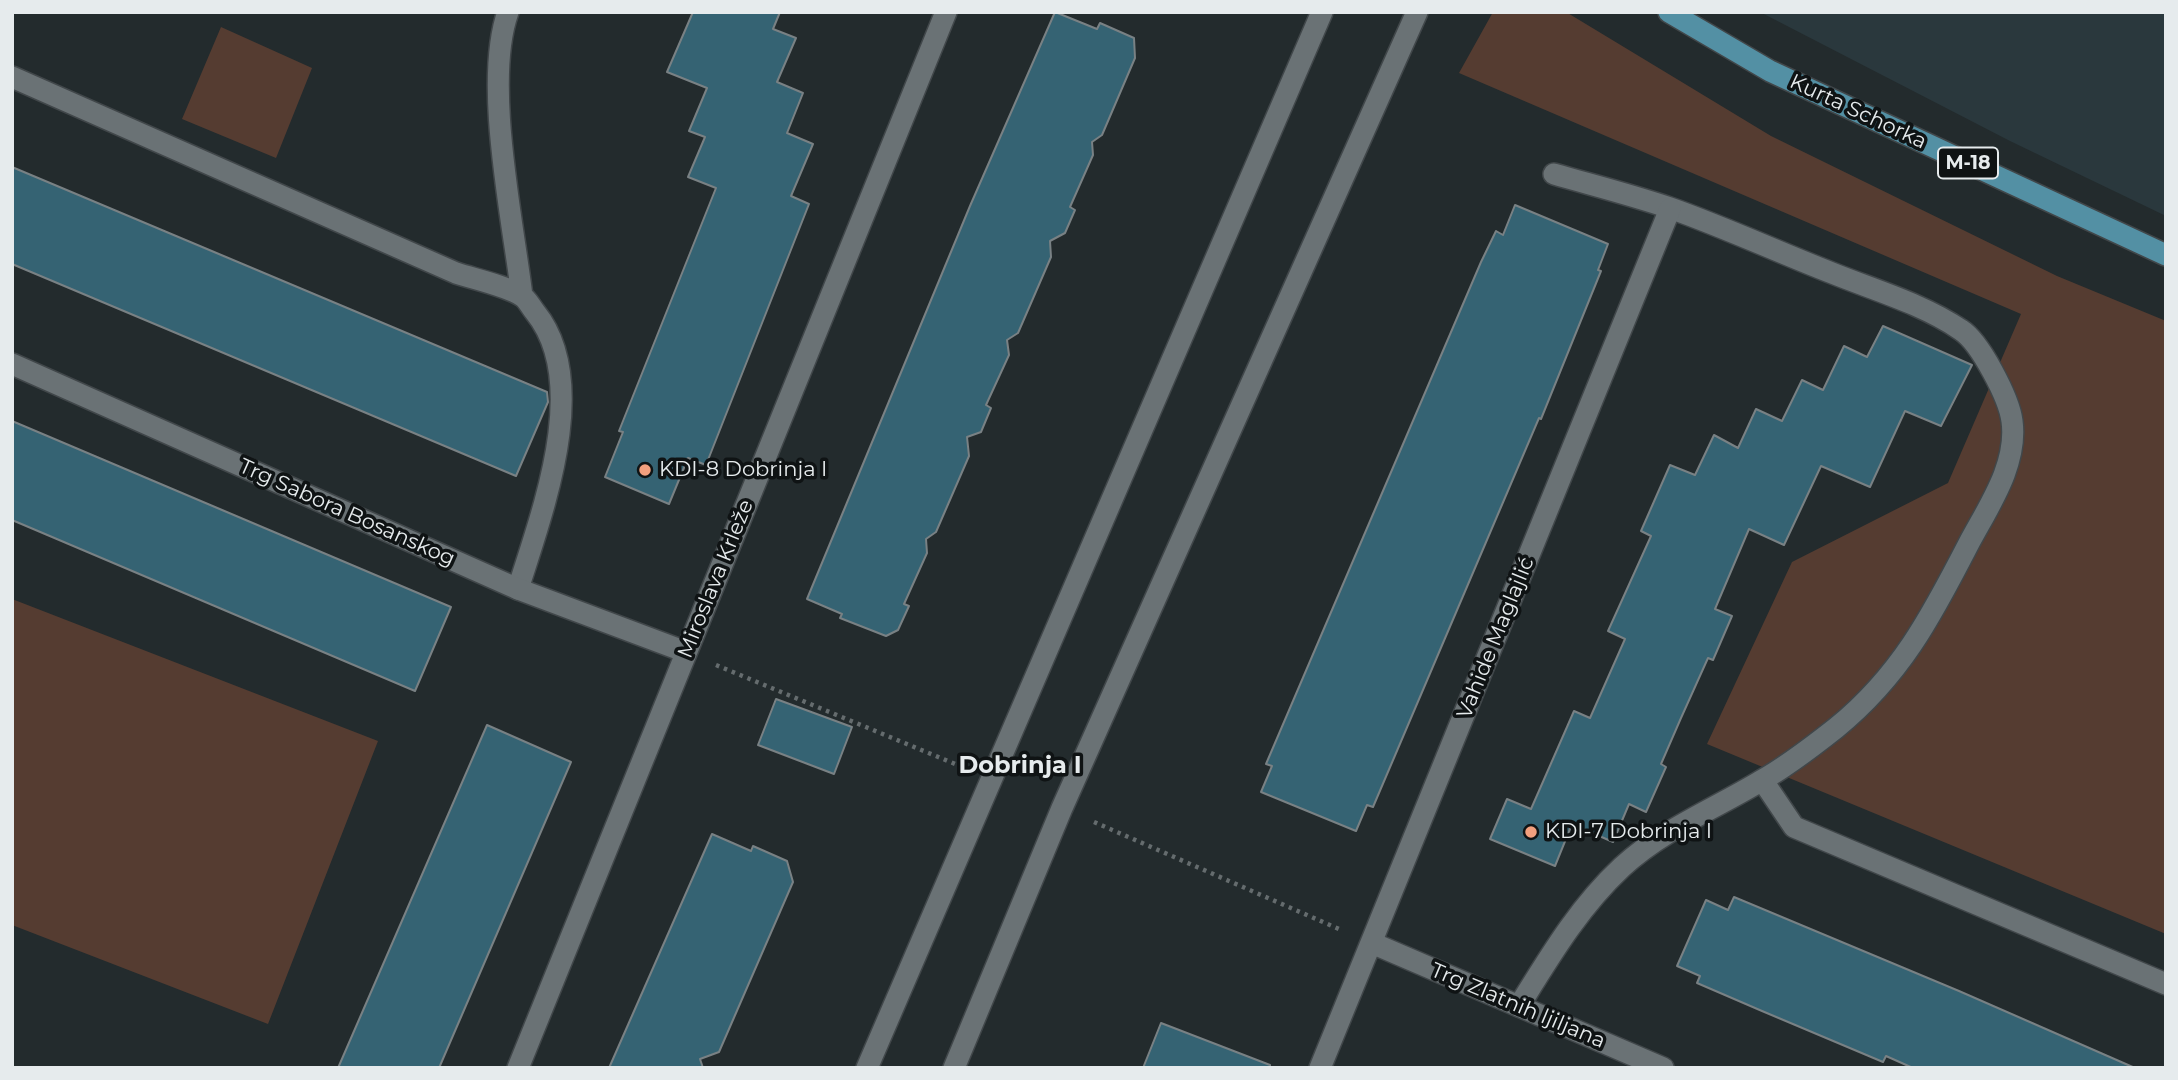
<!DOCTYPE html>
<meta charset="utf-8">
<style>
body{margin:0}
#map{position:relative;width:2178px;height:1080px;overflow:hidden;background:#232b2d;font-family:Montserrat,sans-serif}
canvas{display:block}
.frame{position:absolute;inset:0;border:14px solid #e6ebed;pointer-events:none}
</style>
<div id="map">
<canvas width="2178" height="1080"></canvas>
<div class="frame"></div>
</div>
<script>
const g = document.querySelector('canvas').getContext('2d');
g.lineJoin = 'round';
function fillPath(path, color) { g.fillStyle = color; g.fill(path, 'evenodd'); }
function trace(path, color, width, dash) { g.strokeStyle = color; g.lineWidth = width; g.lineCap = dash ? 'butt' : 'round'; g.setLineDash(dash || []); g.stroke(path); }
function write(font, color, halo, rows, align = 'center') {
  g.font = font + ' Montserrat,sans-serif'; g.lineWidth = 7; g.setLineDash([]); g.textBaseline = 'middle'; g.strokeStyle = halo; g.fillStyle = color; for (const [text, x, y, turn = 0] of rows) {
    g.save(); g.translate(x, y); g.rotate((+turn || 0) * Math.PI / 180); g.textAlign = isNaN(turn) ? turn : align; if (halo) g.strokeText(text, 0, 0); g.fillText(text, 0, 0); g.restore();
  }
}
fillPath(new Path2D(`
 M1760,12h406v204l-156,-75z`), '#2a383d');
fillPath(new Path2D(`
 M1493,12h73l205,124 286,140 109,45v613l-459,-190 85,-182 156,-79 73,-169 -562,-241z
 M221,27l91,41 -36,90 -94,-39z
 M12,599l366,142 -110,283 -256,-99z`), '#553c31');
const building = new Path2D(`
 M693,12h87l-7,17 23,9 -19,44 26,11 -16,40 26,11 -22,52 18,8 -103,261 -18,-7 -19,46 -64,-27 18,-45 -4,-1 97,-243 -28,-11 17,-40 -16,-6 18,-43 -40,-16z
 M1055,12l42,17 3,-6 34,15 1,20 -33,77 -10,7 1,13 -23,52 5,3 -10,23 -15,8 1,16 -33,76 -11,7 2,15 -23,50 5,3 -10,24 -14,5 2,19 -33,76 -10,7 1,14 -23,51 5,2 -11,24 -12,6 -46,-18 2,-4 -35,-15 163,-393z
 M12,167l535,225 1,10 -32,74 -504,-212z
 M1515,205l93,39 -10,26 3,1 -60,148 -2,-1 -166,389 -6,-2 -11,26 -95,-39 11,-26 -6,-2 215,-502 15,-31 7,4z
 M1883,326l89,39 -31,61 -36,-15 -35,76 -49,-21 -37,79 -35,-16 -34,80 17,7 -19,44 -5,-2 -27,60 -20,46 5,3 -20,45 -17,-8 -16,38 -41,-18 -17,42 -65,-27 17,-40 24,10 43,-98 16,7 35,-79 -17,-8 43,-95 -10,-5 29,-66 25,10 19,-40 24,13 18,-39 26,12 20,-41 21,10 21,-44 23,11z
 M12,421l439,186 -36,84 -403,-171z
 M776,699l76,28 -18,47 -76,-29z
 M487,725l84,37 -132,306h-101z
 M712,834l39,17 2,-5 34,15 6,21 -74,170 -19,7 3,9h-94z
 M1734,897l225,94 176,77h-222l-27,-12 -3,6 -121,-51 -65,-28 3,-7 -23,-10 29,-66 22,10z
 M1161,1023l109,42v3h-127z`);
fillPath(building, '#356373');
trace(building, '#798184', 2);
const lane = new Path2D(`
 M508,12c-25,70 5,209 14,284
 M12,77l444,196c18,6 51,13 66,23 5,3 9,11 13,16 57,70 7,200 -17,277
 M1763,781l31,46 372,157
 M1519,1006c31,-50 60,-99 103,-139 40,-37 92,-58 137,-85 27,-15 53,-35 77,-54 64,-52 95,-111 132,-183 20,-38 50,-80 44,-124 -3,-23 -32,-79 -51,-91 -38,-26 -87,-40 -129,-57 -54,-21 -108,-46 -162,-65 -38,-13 -78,-23 -116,-34`);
const street = new Path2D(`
 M12,364l506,225 168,63
 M1372,943l291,125
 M518,1068l428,-1056
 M867,1068l455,-1056
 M954,1068l108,-260 355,-796
 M1320,1068l350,-859`);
const primary = new Path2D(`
 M1669,12l101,59 396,184`);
trace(lane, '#41474a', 24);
trace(street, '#41474a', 24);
trace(primary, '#41474a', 24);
trace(new Path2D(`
 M716,665l244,101
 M1094,822l245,107`), '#656c6e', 4.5, [3.5, 5]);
trace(lane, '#6a7275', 21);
trace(street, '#6a7275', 21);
trace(primary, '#5390a4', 21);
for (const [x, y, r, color] of [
 [645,470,7,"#f2a07e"],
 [1531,832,7,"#f2a07e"]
]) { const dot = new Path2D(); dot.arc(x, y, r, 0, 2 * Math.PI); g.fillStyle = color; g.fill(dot); trace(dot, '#0f1314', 2.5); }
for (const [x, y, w] of [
 [1968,163,60]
]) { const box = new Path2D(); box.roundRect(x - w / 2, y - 15.5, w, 31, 5); g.fillStyle = '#0f1314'; g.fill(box); trace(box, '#e6ebed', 2); }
write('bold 19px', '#e6ebed', null, [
 ["M-18",1968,163]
]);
write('21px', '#e6ebed', '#0f1314', [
 ["Kurta Schorka",1858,112,25],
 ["Trg Sabora Bosanskog",347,513,24],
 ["Miroslava Krleže",716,579,-68],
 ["Vahide Maglajlić",1496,638,-68],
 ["Trg Zlatnih ljiljana",1518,1006,23]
]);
write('21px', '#e6ebed', '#0f1314', [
 ["KDI-8 Dobrinja I",659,470],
 ["KDI-7 Dobrinja I",1545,832]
], 'left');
write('bold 24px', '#e6ebed', '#0f1314', [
 ["Dobrinja I",1020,766]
]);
</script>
